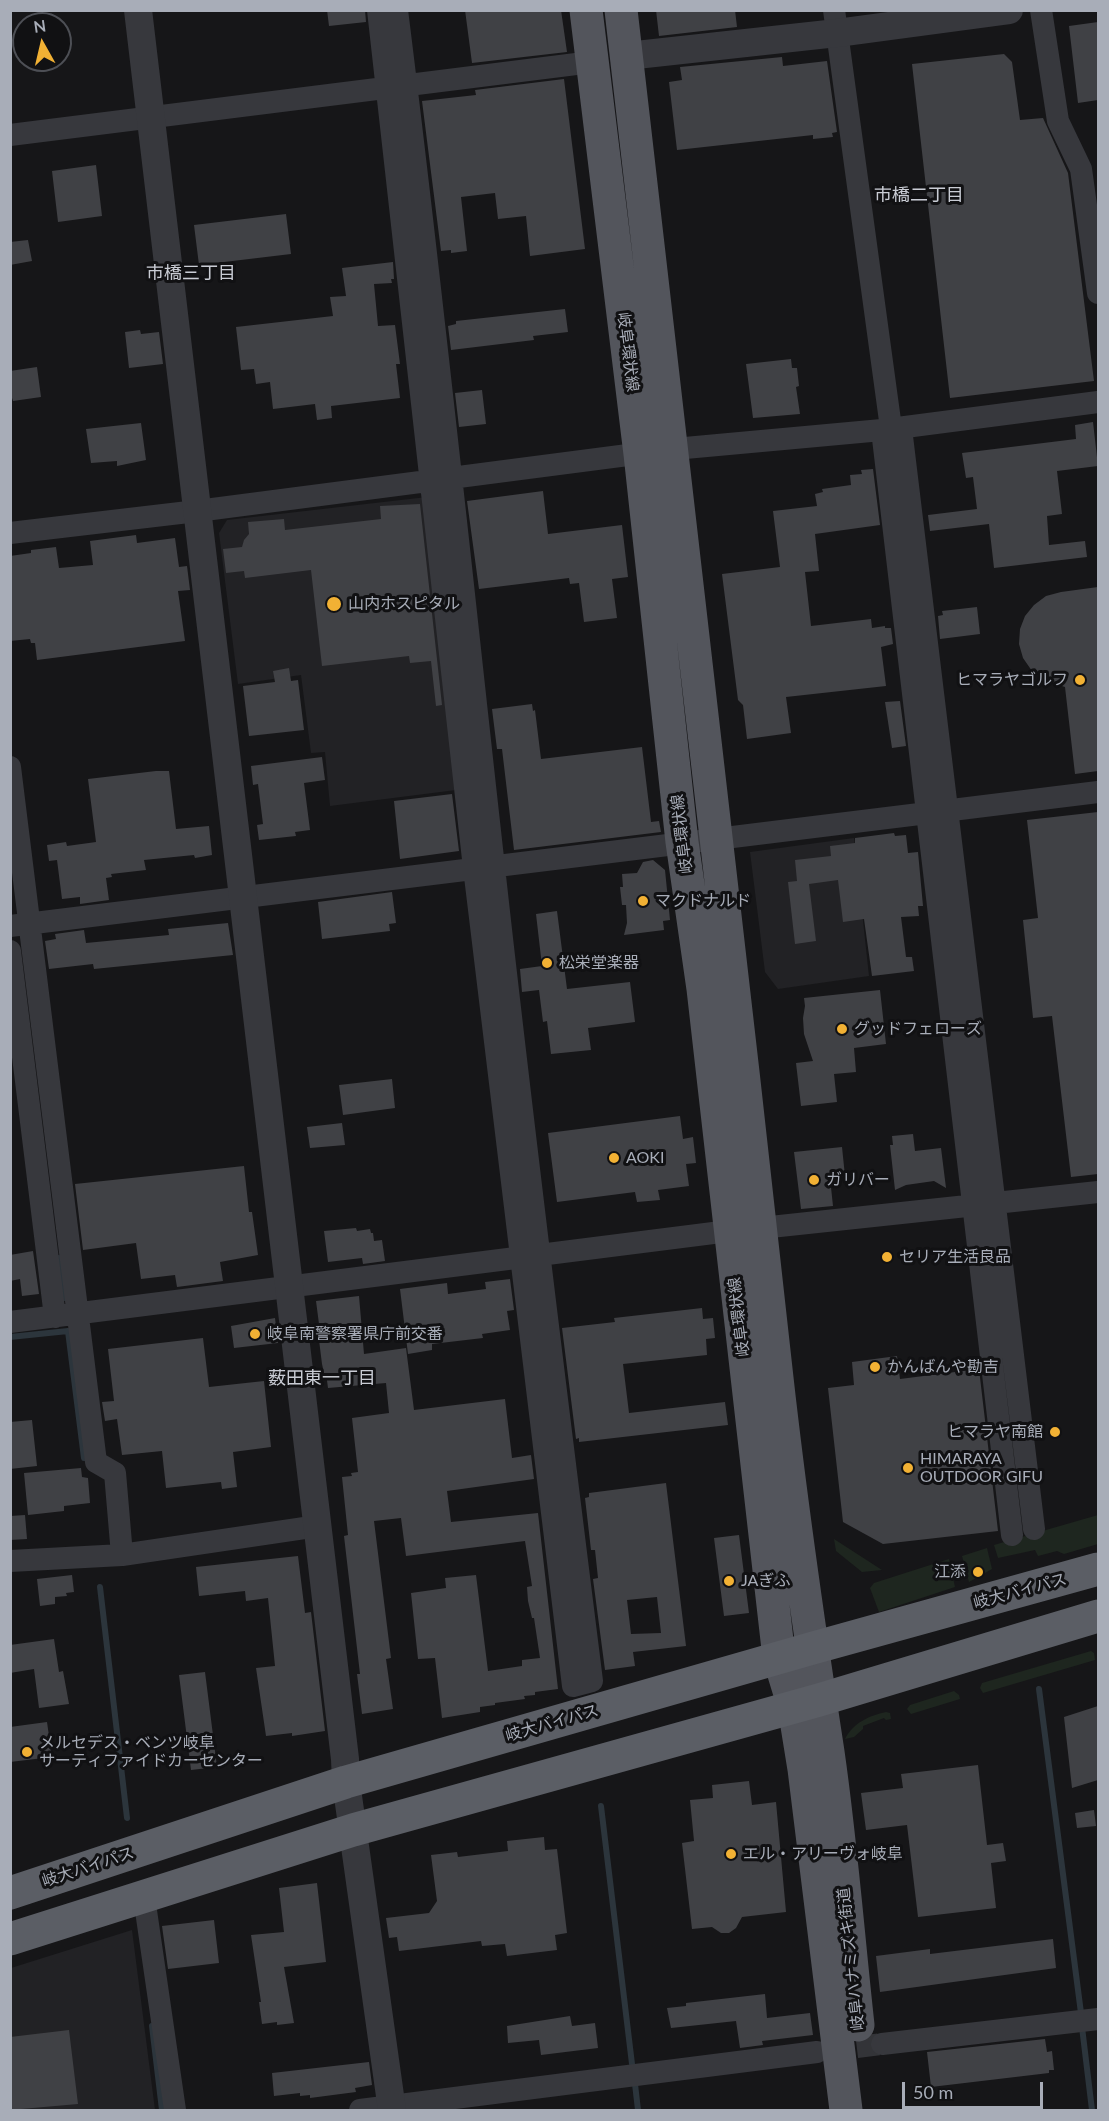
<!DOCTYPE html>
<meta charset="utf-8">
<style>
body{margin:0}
#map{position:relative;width:1109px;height:2121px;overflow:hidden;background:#161618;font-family:Lato,sans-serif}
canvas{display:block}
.frame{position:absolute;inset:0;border:12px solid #a8adb8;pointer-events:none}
.north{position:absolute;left:12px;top:12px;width:60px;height:60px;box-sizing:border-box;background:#111113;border:2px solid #4d4f55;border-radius:50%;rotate:352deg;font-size:16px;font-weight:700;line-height:24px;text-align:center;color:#a8adb8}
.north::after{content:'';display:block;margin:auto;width:21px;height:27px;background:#f2b134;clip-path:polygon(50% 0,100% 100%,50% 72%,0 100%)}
.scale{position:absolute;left:902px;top:2082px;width:141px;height:27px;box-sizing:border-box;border:3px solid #a8adb8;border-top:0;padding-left:8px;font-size:18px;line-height:21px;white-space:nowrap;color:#a8adb8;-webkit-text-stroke:4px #111113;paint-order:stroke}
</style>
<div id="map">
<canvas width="1109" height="2121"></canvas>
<div class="frame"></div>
<div class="north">N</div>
<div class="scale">50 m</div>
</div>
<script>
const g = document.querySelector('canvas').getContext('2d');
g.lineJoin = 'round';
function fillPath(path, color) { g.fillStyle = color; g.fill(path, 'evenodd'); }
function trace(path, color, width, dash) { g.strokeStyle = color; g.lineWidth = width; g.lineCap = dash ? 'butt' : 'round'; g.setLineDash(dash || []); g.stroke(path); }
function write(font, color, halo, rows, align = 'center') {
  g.font = font + ' Lato,"Noto Sans JP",sans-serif'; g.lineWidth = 6; g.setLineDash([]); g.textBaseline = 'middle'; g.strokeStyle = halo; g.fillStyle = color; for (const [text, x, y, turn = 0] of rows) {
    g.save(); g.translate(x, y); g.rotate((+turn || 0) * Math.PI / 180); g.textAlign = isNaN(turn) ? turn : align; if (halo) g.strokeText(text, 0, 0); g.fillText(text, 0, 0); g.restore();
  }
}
fillPath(new Path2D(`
 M427,497l37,292 -134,17 -5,-54 -14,1 -10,-78 -63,9 -19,-151 8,-13z
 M854,838l15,138 -91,13 -13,-17 -15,-120z
 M132,1930l23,180h-144v-142z`), '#222225');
fillPath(new Path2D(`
 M1098,1515v29l-34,10 -7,-3 -19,5 -3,-6 -37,8 -4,-13z
 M834,1539l48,31 -20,2 -26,-21z
 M987,1548l5,21 -23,13 -7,-26z
 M949,1559l6,28 -76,25 -9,-24 4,-5z
 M1091,1651l3,2 1,7 -112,33 -3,-5 2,-5z
 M954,1691l5,4 1,4 -49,15 -4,-5 3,-4z
 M886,1712l4,1 1,6 -5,1 -2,-2 -21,8v3l-9,8 -9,2c9,-17 24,-23 41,-27z`), '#1e261f');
trace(new Path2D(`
 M59,1258l5,40
 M10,1337l58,-6 16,127
 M100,1587l27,231
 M1039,1689l42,324
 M601,1806l31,258
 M152,2026l10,84
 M1082,2027l10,83
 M635,2084l3,26`), '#2c353c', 6);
fillPath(new Path2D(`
 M327,10h38l1,12 -37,4z
 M465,10h96l6,42 -95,11z
 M656,10h79l2,17 -78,9z
 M1098,22v78l-20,3 -9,-77z
 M1004,54l8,8 8,58 23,-2 25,55 26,208 -144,17 -38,-334z
 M782,57l1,9 44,-5 10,71 -5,1 1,4 -20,2v-4l-136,15 -8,-68 13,-2 -2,-13z
 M564,79l21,170 -55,7 -4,-40 -28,3 -3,-26 -34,4 6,54 -16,2v-3l-10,1 -19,-150 54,-6 -1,-5z
 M96,165l6,51 -44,6 -6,-51z
 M286,214l5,40 -92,11 -5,-40z
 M28,240l4,21 -22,4v-23z
 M393,262l1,17h-3l1,4 -18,1 4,42 17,-1 5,39h-4l4,34 -69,8 1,12 -15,2 -2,-16 -42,5 -3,-27 -14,2 -2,-15 -13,1 -5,-43 97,-11 -3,-19 16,-1 -4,-28z
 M565,309l3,23 -35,4 1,4 -83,10 -3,-24 8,-2v-3z
 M140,330l1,4 18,-2 4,32 -34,4 -4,-36z
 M791,359l1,9h5l2,18 -3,1 4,27 -47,4 -7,-54z
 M37,367l4,30 -28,4 -1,-3 -2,1v-28z
 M482,390l4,34 -27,3 -4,-34z
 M1093,422l5,44 -41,5 5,43 -15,2 2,29 36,-4 2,16 -93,11 -5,-44 -59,7 -2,-16 49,-6 -4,-32 -7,1 -4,-25 114,-14 -1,-14z
 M141,423l5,37 -29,6v-5l-26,2 -5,-34z
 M873,469l7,56 -65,9 4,37 -14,1 6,54 60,-7 1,9 13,-2v2h6l2,16 -12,3 5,39 -100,11 5,36 -44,6 -4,-34 -5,-5 -16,-126 58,-7 -7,-56 44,-5 -2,-12 8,-2 -1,-3 29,-4 -1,-10 12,-1 -1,-4z
 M543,491l5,43 74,-9 6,52 -16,2 5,39 -33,4 -5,-39 -9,1 -1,-6 -90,11 -12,-88z
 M420,504l22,201 -6,1 -5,-45 -21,2 -1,-7 -87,10 -11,-96 -66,8 -1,-7 -18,2 -3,-24 19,-2 2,-7 5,-6 -1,-12 36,-3 1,11 96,-11 -1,-13z
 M136,535l1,8 38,-5 4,29 8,-1 3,24 -12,1 7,50 -148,19 -2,-17h-4l-1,-4 -20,2v-85l21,-3v-3l25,-3 3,21 34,-3 -3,-24z
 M1098,587v184l-23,3 -10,-87 -22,-7 -11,-9 -9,-13 -4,-14 1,-15 5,-13 9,-11 12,-9 15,-4z
 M977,607l3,27 -40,5 -2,-23 5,-1 -1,-4z
 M289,668l2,13 7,-1 6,50 -55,6 -6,-50 32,-4 -2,-11z
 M900,701l6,45 -14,2 -7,-46z
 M532,704l1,7 2,-1 6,49 101,-12 9,75 8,-1 2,11 -147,18 -12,-101h-5l-5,-40z
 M322,757l3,23 -21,3 6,47 -15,2 1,4 -37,4 -2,-15 6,-1 -5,-40 -5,1 -2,-19z
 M156,771h13l7,58 33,-3 3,29 -17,3 -1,-3 -50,5 2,10 -35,4 1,3 -6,1 3,22 -29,4v-7l-18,2 -5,-39 -8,1 -2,-16 19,-3 1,4 29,-4 -8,-63z
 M452,794l7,57 -59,8 -6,-58z
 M1098,812v362l-27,3 -19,-161 -19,2 -10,-98 15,-2 -11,-98z
 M894,833l1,3 11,-1 2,18 10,-1 5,54h-5l1,10 -18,1 5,40h6l2,14 -42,5 -8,-57 -21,3 -5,-42 -29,4 7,57 -21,3 -7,-62 9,-1 -2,-21 36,-4 -1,-10 25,-3v-5z
 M653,860l12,10 5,50 -7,1 1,9 -40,5 3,-12 -1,-18h-4l-2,-18h3l-1,-13 15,-1 6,-11z
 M392,892l4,31 -7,1 1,7 -68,8 -4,-37z
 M557,911l10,78 63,-7 5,40 -47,6 3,22 -40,4 -4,-33 -4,1 -4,-32 -17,2 -2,-23 22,-3 -6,-52z
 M228,923l5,32 -139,14 -1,-5 -44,5 -4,-28 11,-2 -1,-5 29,-4 2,13 83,-8 -1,-6z
 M880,990l6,54 -32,4 2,24 -22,2 3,28 -36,4 -5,-43 17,-2 -9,-27 -1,-16 2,-12 -1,-8z
 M392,1079l3,29 -52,7 -4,-30z
 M680,1116l3,23 10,-2 3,26 -10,1 3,22 -31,4 2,10 -23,2 -2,-10 -78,10 -9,-69z
 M342,1123l3,22 -35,3 -3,-21z
 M913,1134l2,17 26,-3 5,40 -12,-7 -28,4 -11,5 -5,-45h3l-1,-9z
 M842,1147l3,29 -15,2 3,28 -32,3 -7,-57z
 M244,1166l5,46h3l6,43 -38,7 3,19 -46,6 -2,-12 -34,4 -5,-36 -53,7 -8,-66z
 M356,1228l1,3 13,-2 1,4h2l1,8 8,-1 3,21 -22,3 -1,-6 -34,4 -4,-31z
 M33,1251l6,43 -17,2 -2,-17 -10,2v-26z
 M510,1279l4,31 -7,1 3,19 -28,4 1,4 -51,6v6l-24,4 -8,-65 47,-6 1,11 38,-5 -1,-7z
 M359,1296l5,58 42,-6 8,62 91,-11 7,59 19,-3 3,24 -87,12 4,31 87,-9 20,176 -23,3v3l-11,1 1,3 -30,4v2l-15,2v5l-38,6 -7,-60 -17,1 -7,-66 35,-5 -1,-10 31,-3 12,96 34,-5v-6l18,-2 -6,-40h-2l-4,-17 -1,-14 5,-1 -7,-45 -119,15 -5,-38 -27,3 17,137 -5,1 7,50 -31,5 -5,-40h3l-16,-138 4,-1 -6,-58 10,-1 -1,-3 7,-1 -6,-54 37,-5 -3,-30 -58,5 -2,-15h-2l-2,-9 -5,-40h2l-3,-23z
 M702,1308l1,11 10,-1 2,20 -9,1 1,16 -84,9 6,49 96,-11 3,23 -149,17v-4l-3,1 -14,-111 53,-6 -1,-4z
 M275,1318l3,25 -44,5 -3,-22z
 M203,1338l6,49 55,-6 7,66 -38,5 4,35 -15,2 -1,-7 -55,6 -4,-37 -40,4 -5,-36 -12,2 -3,-19 12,-1 -6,-52z
 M897,1356l3,23 79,-10 19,162 -115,13 -40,-22 -15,-134 26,-3 -2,-23z
 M32,1420l5,46 -27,3v-47z
 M81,1468l1,9 6,1 2,25 -26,3v5l-36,4 -4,-42z
 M666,1483l20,163 -53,6 2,14 -30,4 -12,-91 5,-1 -3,-28h-4l-6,-52 4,-1v-4zM657,1597l4,36 -30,1 -4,-34z
 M25,1515l2,24 -17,1v-24z
 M739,1535l10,78 -25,3 -10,-78z
 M298,1556l7,57 6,-1 14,119 -33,5v-3l-26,3 -10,-68 19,-2 -7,-68 -22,3 -1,-10 -46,5 -3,-29z
 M72,1575l2,17 -8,1 1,3 -12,1v7l-15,2 -3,-27z
 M54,1639l5,33 4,-1 6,33 -30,4 -5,-39 -24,4v-28z
 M205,1672l12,95 -26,3 -12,-95z
 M1098,1706v74l-26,8 -8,-71z
 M47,1722l5,35 -42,5v-35z
 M978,1765l9,80 16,-2 3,18 -15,2 5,45 -78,9 -11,-92 -41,5 -5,-37 42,-5 -2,-14z
 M749,1781l3,24 24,-3 10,110 -44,5 -6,11 -7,5h-8l-9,-6 -20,2 -10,-86 12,-2 -4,-41 23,-2 -1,-13z
 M1094,1810l2,16 -19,2 -2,-15z
 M544,1837l1,13 12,-1 10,84 -12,2 2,15 -50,6 -2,-12 -23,2 -1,-5 -82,10 -2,-14 -8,1 -3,-20 43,-5 8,-12 -6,-46 26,-3 1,5 50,-6 -1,-10z
 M317,1883l9,79 -42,5 10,56 -17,2v-3l-15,2 -3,-22h2l-10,-67 33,-3 -5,-44z
 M214,1920l5,43 -51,6 -6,-43z
 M1053,1939l3,29 -176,24 -4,-36 54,-7v5z
 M765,1994l2,24 43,-5 3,22 -51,6 1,4 -23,3 -4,-27 -65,7 -4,-20 19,-2v-3z
 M570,2016l2,10 23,-3 3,25 -57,7 -2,-15 -31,3 -1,-17z
 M69,2030l9,74 -68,6v-73z
 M1045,2039l2,13 5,-1 2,19h-5v3l-118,14 -4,-35z
 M369,2062l3,23 -17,3 1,4 -46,6v-3l-10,1v-3l-26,3 -2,-23z`), '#404145');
trace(new Path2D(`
 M824,2051l58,-7`), '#333438', 22, [22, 11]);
trace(new Path2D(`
 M378,10l96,858 99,818 19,-5c-34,-271 -68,-542 -98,-814 -32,-285 -61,-571 -97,-857
 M834,10l57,418
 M1041,10l17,111 23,48 17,124
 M10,135l582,-73
 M901,428l133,1101
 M882,430l130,1105
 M10,533l187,-22 477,-62 208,-19 216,-28
 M10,767l86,695 19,11 7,82
 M10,926l1088,-134
 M10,951l45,366
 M761,1228l337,-36
 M10,1322l719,-91
 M10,1561l112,-6 196,-29
 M144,1897l31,213
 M882,2044l216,-25
 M360,2110l457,-58`), '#37383d', 22);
trace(new Path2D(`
 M138,10l207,1749 1,23 46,328
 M627,56l210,-23 172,-23`), '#37383d', 28);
trace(new Path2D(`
 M586,10l54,444 42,388 21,147 76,669 15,49 10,62 42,341
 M621,10c56,456 105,912 156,1368 14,125 32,250 51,374 13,90 20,182 30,273`), '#53555c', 33);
trace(new Path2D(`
 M10,1893l336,-111 467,-134 285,-79
 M10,1939l343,-109 466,-130 279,-84`), '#5b5e65', 33);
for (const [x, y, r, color] of [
 [334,604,8,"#f2b134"],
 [1080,680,6,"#f2b134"],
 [643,901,6,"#f2b134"],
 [547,963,6,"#f2b134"],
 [842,1029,6,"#f2b134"],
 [614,1158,6,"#f2b134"],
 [814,1180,6,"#f2b134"],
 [887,1257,6,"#f2b134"],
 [255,1334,6,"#f2b134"],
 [875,1367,6,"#f2b134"],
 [1055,1432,6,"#f2b134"],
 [908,1468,6,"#f2b134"],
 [978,1572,6,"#f2b134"],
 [729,1581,6,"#f2b134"],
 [27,1752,6,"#f2b134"],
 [731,1854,6,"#f2b134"]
]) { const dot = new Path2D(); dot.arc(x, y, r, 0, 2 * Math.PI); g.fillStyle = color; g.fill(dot); trace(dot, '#111113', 2); }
write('16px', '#a8adb8', '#111113', [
 ["岐阜環状線",628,352,83],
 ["岐阜環状線",682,834,-97],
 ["岐阜環状線",739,1317,-97],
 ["岐大バイパス",1020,1591,-15],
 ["岐大バイパス",552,1723,-16],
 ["岐大バイパス",88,1867,-18],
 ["岐阜ハナミズキ街道",851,1959,-96]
]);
write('16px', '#a8adb8', '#111113', [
 ["山内ホスピタル",348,604],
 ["ヒマラヤゴルフ",1068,680,"right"],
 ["マクドナルド",655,901],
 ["松栄堂楽器",559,963],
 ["グッドフェローズ",854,1029],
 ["AOKI",626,1158],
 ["ガリバー",826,1180],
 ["セリア生活良品",899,1257],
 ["岐阜南警察署県庁前交番",267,1334],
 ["かんばんや勘吉",887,1367],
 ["ヒマラヤ南館",1043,1432,"right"],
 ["HIMARAYA",920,1459],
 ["OUTDOOR GIFU",920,1477],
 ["江添",966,1572,"right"],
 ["JAぎふ",741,1581],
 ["メルセデス・ベンツ岐阜",39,1743],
 ["サーティファイドカーセンター",39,1761],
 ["エル・アリーヴォ岐阜",743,1854]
], 'left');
write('18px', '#c9ccd4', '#111113', [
 ["市橋二丁目",919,195],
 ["市橋三丁目",191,273],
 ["薮田東一丁目",322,1378]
]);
</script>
